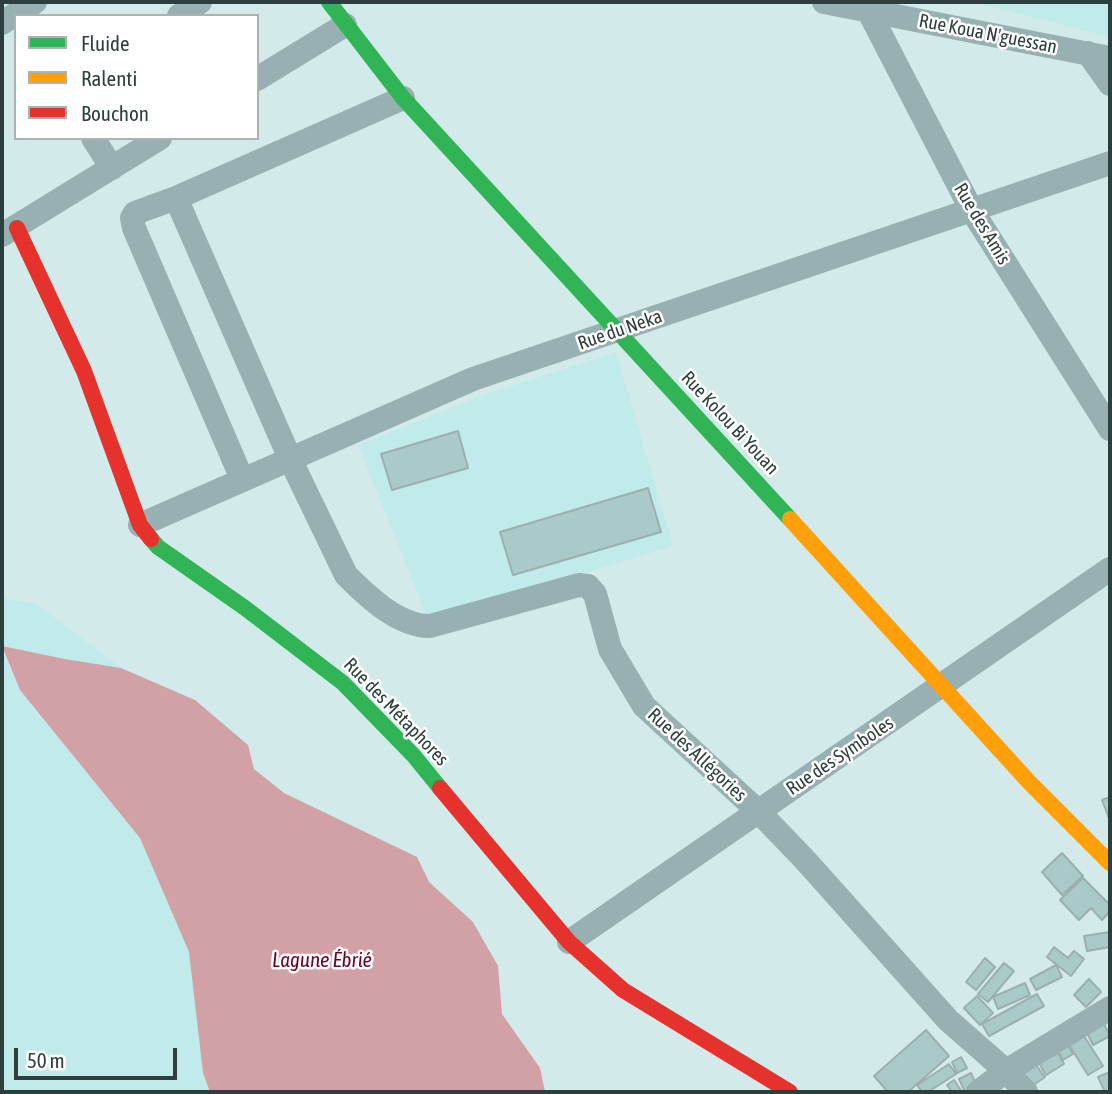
<!DOCTYPE html>
<meta charset="utf-8">
<style>
body{margin:0}
#map{position:relative;width:1112px;height:1094px;overflow:hidden;background:#d2eaea;font-family:"Asap Condensed",sans-serif}
canvas{display:block}
.frame{position:absolute;inset:0;border:4px solid #2c3e3e;pointer-events:none}
.legend{position:absolute;left:14px;top:14px;width:245px;height:126px;box-sizing:border-box;background:#fff;border:2px solid #abb2b2;margin:0;padding:9px 12px;list-style:none;font-size:21px;color:#2c3e3e}
.legend li{display:flex;align-items:center;gap:14px;height:35px}
.legend b{width:35px;border:2px solid #abb2b2}
.scale{position:absolute;left:14px;top:1048px;width:163px;height:32px;box-sizing:border-box;border:4px solid #2c3e3e;border-top:0;padding-left:9px;font-size:21px;line-height:24px;white-space:nowrap;color:#2c3e3e;-webkit-text-stroke:5px #fff;paint-order:stroke}
</style>
<div id="map">
<canvas width="1112" height="1094"></canvas>
<div class="frame"></div>
<ul class="legend">
<li><b style="height:9px;background:#30b455"></b>Fluide</li>
<li><b style="height:9px;background:#ff9f0a"></b>Ralenti</li>
<li><b style="height:9px;background:#e5322d"></b>Bouchon</li>
</ul>
<div class="scale">50 m</div>
</div>
<script>
const g = document.querySelector('canvas').getContext('2d');
g.lineJoin = 'round';
function fillPath(path, color) { g.fillStyle = color; g.fill(path, 'evenodd'); }
function trace(path, color, width, dash) { g.strokeStyle = color; g.lineWidth = width; g.lineCap = dash ? 'butt' : 'round'; g.setLineDash(dash || []); g.stroke(path); }
function write(font, color, halo, rows, align = 'center') {
  g.font = font + ' "Asap Condensed",sans-serif'; g.lineWidth = 5; g.setLineDash([]); g.textBaseline = 'middle'; g.strokeStyle = halo; g.fillStyle = color; for (const [text, x, y, turn = 0] of rows) {
    g.save(); g.translate(x, y); g.rotate((+turn || 0) * Math.PI / 180); g.textAlign = isNaN(turn) ? turn : align; if (halo) g.strokeText(text, 0, 0); g.fillText(text, 0, 0); g.restore();
  }
}
fillPath(new Path2D(`
 M973,2h137v35z
 M616,352l57,194 -244,75 -71,-176 126,-50z
 M2,598l35,6 84,64 -56,-9 -63,-13z
 M2,650l18,40 120,148 49,114 14,121 7,19h-208z`), '#c1eaea');
fillPath(new Path2D(`
 M2,646l63,13 56,9 74,32 53,45 6,24 30,24 133,64 12,25 44,40 25,44 4,48 38,54 5,24h-335l-7,-19 -14,-121 -49,-114 -120,-148z`), '#d2a1a6');
const building = new Path2D(`
 M458,431l10,37 -76,22 -11,-36z
 M648,488l13,44 -148,43 -13,-43z
 M1110,797v24l-8,-21z
 M1062,853l21,23 -21,19 -20,-23z
 M1083,878l27,27v6l-8,9 -11,-12 -12,12 -19,-20z
 M1110,932v15l-23,4 -3,-15z
 M1054,947l14,11 6,-7 10,8 -13,17 -24,-19z
 M985,958l10,9 -19,23 -10,-8z
 M1004,963l10,8 -26,31 -10,-8z
 M1056,965l6,12 -26,13 -6,-11z
 M1089,979l12,13 -15,15 -12,-12z
 M1025,983l5,12 -32,14 -5,-12z
 M1037,994l7,12 -55,30 -7,-12z
 M977,996l16,17 -13,12 -16,-17z
 M1104,1024l6,12 -17,9 -6,-12z
 M926,1030l23,26 -41,36h-20l-14,-16z
 M1084,1036l19,30 -15,9 -19,-30z
 M1068,1045l5,9 -10,6 -5,-9z
 M1058,1053l6,11 -18,11 -7,-12z
 M961,1057l6,11 -10,5 -5,-11z
 M949,1064l7,10 -28,18h-6l-5,-7z
 M1036,1065l9,12 -19,13 -8,-12z
 M1110,1072v20h-5l-7,-15z
 M971,1073l7,16 -13,3 -6,-13z
 M954,1080l8,12h-10l-5,-7z`);
fillPath(building, '#aacaca');
trace(building, '#9cafaf', 2);
trace(new Path2D(`
 M824,2l286,56
 M869,12l102,197 139,220
 M179,16l21,-14
 M2,23l33,-21
 M1088,53l22,31
 M257,79l88,-54
 M93,138l19,30
 M176,198l115,263 55,114c22,22 52,51 84,51l149,-41 9,1 7,8 15,55 34,57 115,106 47,49 142,159 58,51 20,21
 M2,235l158,-97
 M242,479l-108,-251 -2,-10 3,-5 41,-15 227,-100
 M140,525l333,-146 637,-216
 M569,942l541,-373
 M978,1092l28,-21 104,-63`), '#97b0b1', 24);
trace(new Path2D(`
 M329,2l74,96 387,421
 M151,539l7,8 87,61 98,75 71,73 26,32`), '#30b455', 16);
trace(new Path2D(`
 M790,519l239,263 81,81`), '#ff9f0a', 16);
trace(new Path2D(`
 M17,228l67,143 56,154 11,14
 M440,788l129,154 54,48 167,102`), '#e5322d', 16);
write('19px', '#2c3e3e', '#fff', [
 ["Rue Koua N'guessan",988,34,11],
 ["Rue des Amis",982,224,59],
 ["Rue du Neka",620,330,-19],
 ["Rue Kolou Bi Youan",730,423,47],
 ["Rue des Métaphores",396,712,46],
 ["Rue des Allégories",697,755,43],
 ["Rue des Symboles",840,756,-34]
]);
write('italic 21px', '#690521', '#fff', [
 ["Lagune Ébrié",322,960]
]);
</script>
